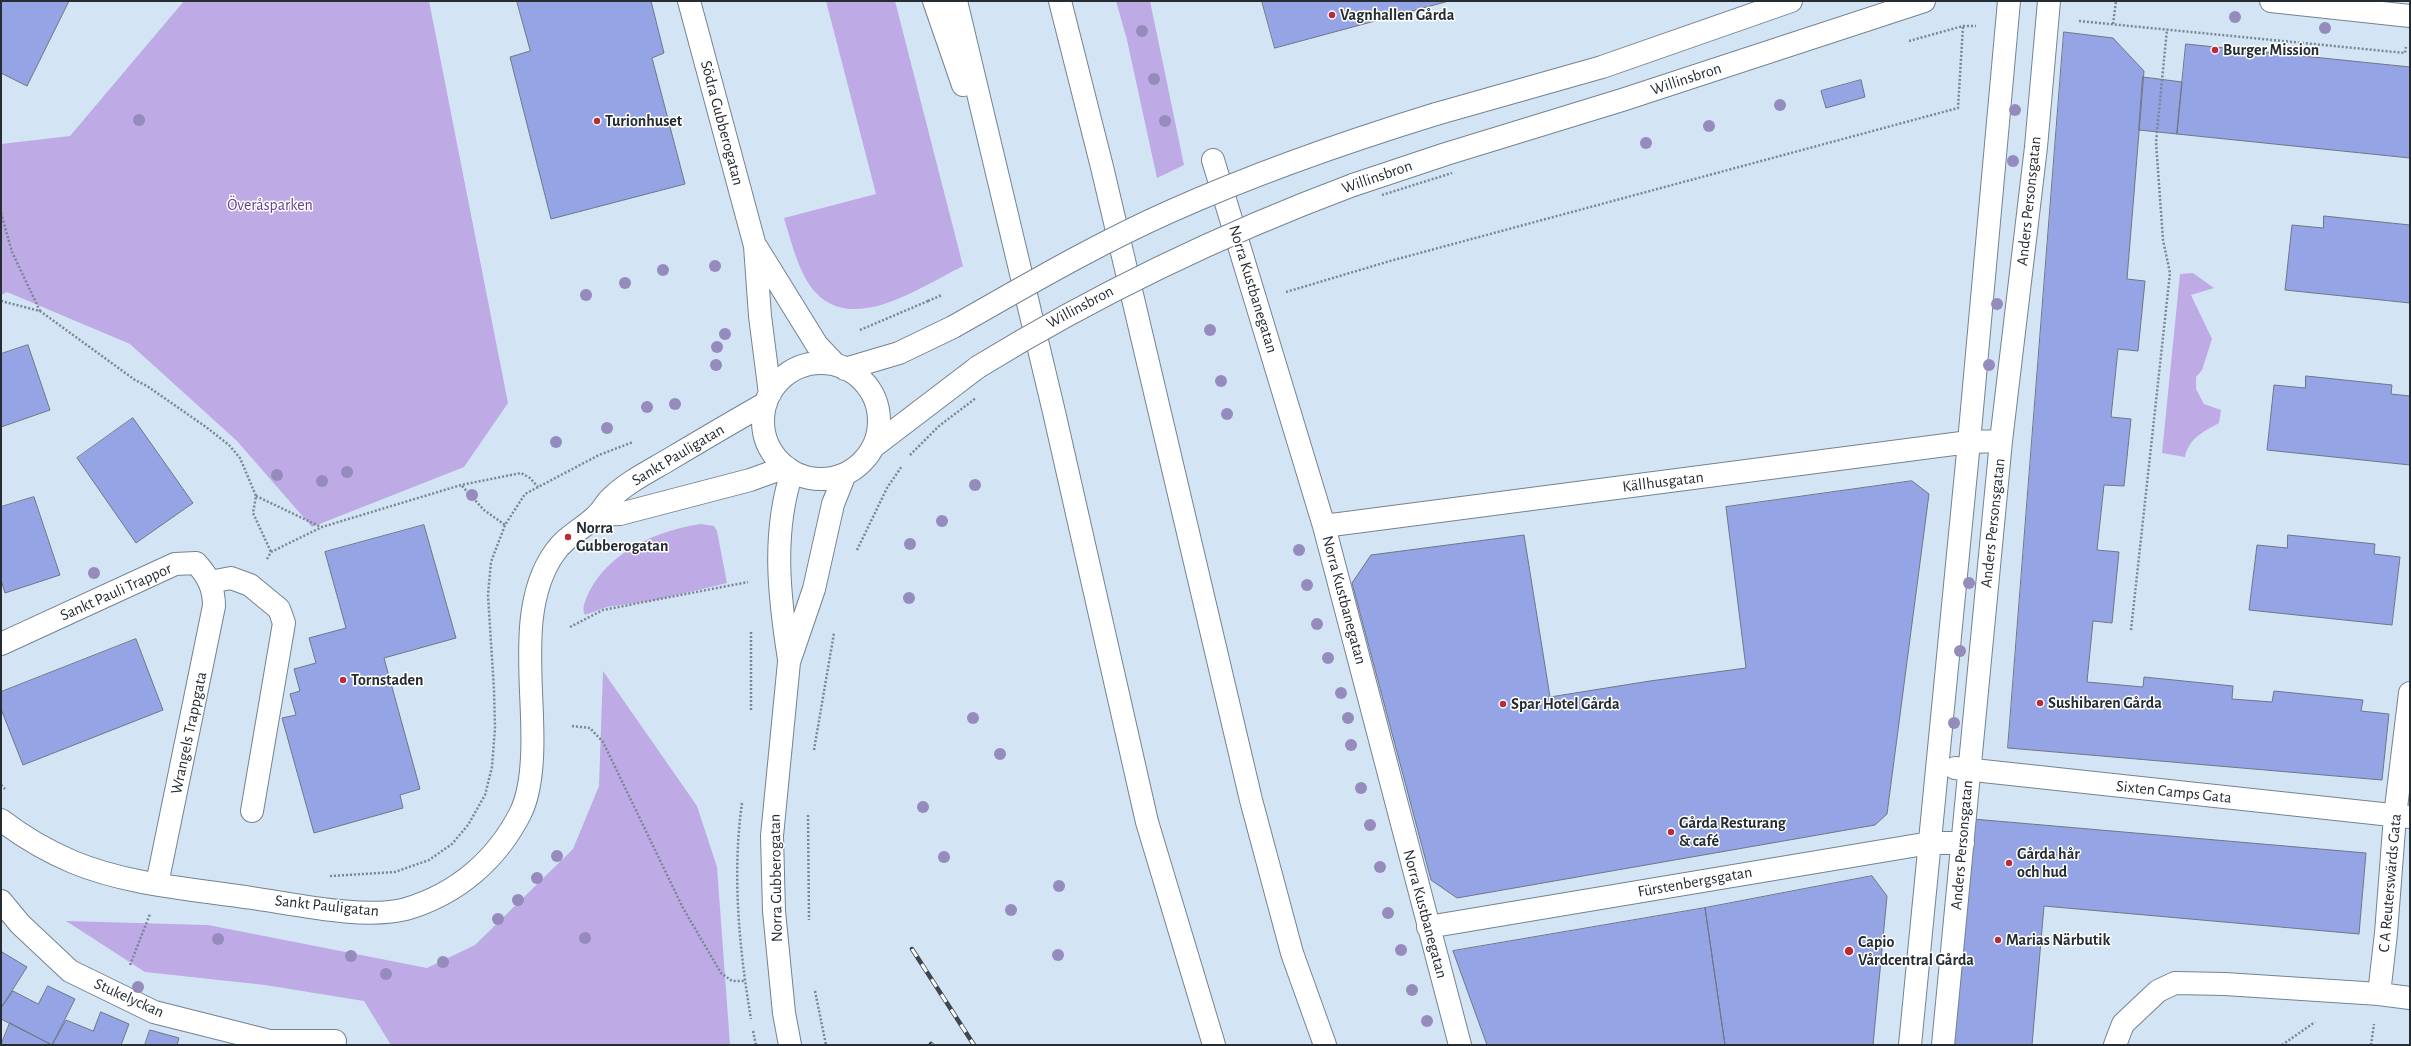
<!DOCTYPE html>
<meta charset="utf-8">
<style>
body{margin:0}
#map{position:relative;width:2411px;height:1046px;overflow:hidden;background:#d3e5f5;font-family:"Alegreya Sans",sans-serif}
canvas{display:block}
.frame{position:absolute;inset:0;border:2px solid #252c32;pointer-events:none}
</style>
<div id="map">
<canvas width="2411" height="1046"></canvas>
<div class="frame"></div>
</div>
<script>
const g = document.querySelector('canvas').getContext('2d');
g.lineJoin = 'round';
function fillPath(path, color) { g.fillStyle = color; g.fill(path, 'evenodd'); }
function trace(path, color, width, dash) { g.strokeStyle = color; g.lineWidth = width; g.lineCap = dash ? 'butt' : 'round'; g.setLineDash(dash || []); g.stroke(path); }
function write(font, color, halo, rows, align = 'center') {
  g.font = font + ' "Alegreya Sans",sans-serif'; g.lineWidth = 3; g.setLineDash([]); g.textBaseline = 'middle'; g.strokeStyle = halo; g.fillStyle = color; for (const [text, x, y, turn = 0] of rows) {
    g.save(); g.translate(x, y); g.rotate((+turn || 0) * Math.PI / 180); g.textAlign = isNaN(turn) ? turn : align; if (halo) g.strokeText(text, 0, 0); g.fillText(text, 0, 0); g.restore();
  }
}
fillPath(new Path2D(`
 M184,1h245l79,402 -44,64 -152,60 -75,-86 -107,-97 -123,-52 -6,3v-151l69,-8z
 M826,1h69l68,265c-45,22 -119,76 -156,15 -11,-19 -17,-43 -23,-63l92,-24z
 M1116,1h34l34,164 -27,13 -30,-138z
 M2193,273l21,15 -23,7 21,44 -10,31 -6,7v12l8,15 17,6 -2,13c-16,9 -30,15 -34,34l-23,-4 18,-179z
 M701,524l13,2 3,5 10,52 -71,17 -49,7 -22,8c-4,-7 1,-16 4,-23 21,-41 69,-62 112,-68z
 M603,671l94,135 20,61 13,178h-339l-27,-44 -99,-16 -120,-13 -79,-51 142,4 219,43 48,-23 98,-96 26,-63z`), '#beaae5');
const building = new Path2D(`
 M1,1h68l-42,85 -26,-13z
 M517,1h134l13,52 -12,5 33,126 -134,35 -41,-162 20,-6z
 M1262,1h187l-174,47z
 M2064,32l49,6 31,33 -17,208 18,2 -7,70 -20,-2 -7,68 20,2 -7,67 -20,-1 -7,65 22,2 -7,71 -19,-2 -6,61 56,5 1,-10 89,9 -1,13 40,3 2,-11 89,9 -2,11 28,3 -7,66 -374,-32z
 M2186,44l224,23v91l-233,-24z
 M2143,77l39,5 -5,52 -38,-4z
 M1861,80l4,17 -39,11 -5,-17z
 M2324,216l86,9v78l-125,-13 7,-65 31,3z
 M28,345l22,65 -49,17v-73z
 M2306,376l86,9 -1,9 19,2v69l-143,-15 7,-65 31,3z
 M133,418l60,85 -57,40 -59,-85z
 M1912,481l17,13 -42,320 -12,11 -418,73 -26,-18 -79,-297 19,-28 153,-20 26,162 100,-16 96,-13 -20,-161z
 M34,497l26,78 -55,18 -4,-13v-73z
 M424,525l32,113 -72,20 36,131 -20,6 3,13 -89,25 -32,-115 14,-3 -6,-21 10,-3 -6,-22 22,-6 -7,-25 37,-10 -21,-76z
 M2288,535l87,9 -1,10 26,3 -8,68 -143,-15 8,-65 30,3z
 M136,639l27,71 -140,55 -22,-56v-17z
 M1973,819l393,34 -7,81 -315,-28 -12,139h-79z
 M1872,876l15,20 -14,149h-148l-20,-137z
 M1705,908l20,137h-238l-34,-94z
 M2,952l25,15 -26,41v-55z
 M48,986l27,13 -23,46 -51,-26v-11l12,-17 25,13z
 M101,1012l28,12 -8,21h-69l14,-25 27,11z
 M10,1023l42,22h-51z
 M150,1030l29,8 -2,7h-32z`);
fillPath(building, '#94a4e4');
trace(building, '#707587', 1);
const service = new Path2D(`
 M210,582l21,-4 19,7 29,24 5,14 -32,188
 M2395,816l-9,117 -7,61 31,4
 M2115,1045l8,-21 35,-33 17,-8 50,1 154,10`);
const minor = new Path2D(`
 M689,1l66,245 5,70 10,78
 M2271,1l139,15
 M1436,114l166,-47 189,-66
 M1213,160l111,366 136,519
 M1353,185l93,-31 176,-54 302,-99
 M757,248l60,97 19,20
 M763 421a58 58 0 1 1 116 0a58 58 0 1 1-116 0Z
 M845,369l54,-16 54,-26
 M873,447l105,-80
 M597,515l23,-1 130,-34 36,-13
 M1324,526l645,-84 32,-1
 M1,644l174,-80 21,-1c12,13 18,25 18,43l-57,278
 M789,659c-10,-63 -17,-126 3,-187
 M1955,768l455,49
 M2395,816l15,-123
 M1,820c22,17 46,31 72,42 55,23 120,27 179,36 42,6 113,22 154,11 51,-15 91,-49 115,-97 8,-17 10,-35 11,-54 4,-64 -17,-151 23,-206 11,-16 28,-23 41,-36 6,-5 9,-12 14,-17 17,-17 40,-28 60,-40 32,-19 64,-38 96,-56
 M1,901l19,23 50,47 84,41 115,29h66
 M1428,927l502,-84h33
 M790,1045l-6,-32 -10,-102 -2,-75 17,-174 25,-73 19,-85 12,-30
 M1910,1045l59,-603 40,-441
 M1943,1045l58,-604 35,-294 13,-146`);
const motorway = new Path2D(`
 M934,1l29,84
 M956,1l98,411 93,410 67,223
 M1060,1l42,166 149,633 41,153 33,92`);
trace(service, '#738392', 24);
trace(minor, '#738392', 24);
trace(motorway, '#738392', 24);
trace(new Path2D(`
 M2079,21l326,32 1,-6
 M2113,24l3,-23
 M1909,41l54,-15h13
 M1,213l11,39 28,59
 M1286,292l104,-31 568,-153 5,-82
 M1,301l39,10 95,69 12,6 59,41 23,18 11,13 16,38 -3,17 18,39
 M860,330l68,-29
 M462,486l22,24 21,15
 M256,496l65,31
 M857,550l30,-62 15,-22
 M267,559l4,-7 51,-25 139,-42 60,-12 9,5 8,9
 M570,627l33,-17 145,-28
 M2131,630l39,-357 -7,-33 -7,-98 11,-113
 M751,710v-79
 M572,726l18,2 13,14 80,166 38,65 11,8h12
 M814,750l20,-117
 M1,785l4,4
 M742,803c-10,71 -3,145 9,216
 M808,815l1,105
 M330,876l65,-4 34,-12 23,-16 16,-19 17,-30 7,-28 3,-39 -1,-38 -6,-95 3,-33 14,-37 20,-31 74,-39 34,-13
 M130,965l20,-51
 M815,991l11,54
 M753,1031l3,14
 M2282,1045l33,-23
 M2371,1045l3,-21`), '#7a8691', 2.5, [2, 2]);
trace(service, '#fff', 22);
trace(minor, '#fff', 22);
trace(motorway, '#fff', 22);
const rail = new Path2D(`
 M912,949l62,96
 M931,1044l1,1`);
trace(rail, '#3e474e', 4.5);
trace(rail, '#fff', 3, [9]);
const minorBridge = new Path2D(`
 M953,327c71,-40 142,-82 216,-115 87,-39 176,-70 267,-98
 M978,367c119,-73 244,-133 375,-182`);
trace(minorBridge, '#738392', 24, []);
trace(new Path2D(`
 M1382,195l70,-22
 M928,301l14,-6
 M910,455l29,-29 37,-28`), '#7a8691', 2.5, [2, 2]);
trace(minorBridge, '#fff', 22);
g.fillStyle = '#958bbd';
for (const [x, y] of [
 [2235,17],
 [2325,28],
 [1142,31],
 [1154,79],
 [1780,105],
 [2015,110],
 [139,120],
 [1165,121],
 [1709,126],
 [1646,143],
 [2013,161],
 [715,266],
 [663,270],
 [625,283],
 [586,295],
 [1997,304],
 [1210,330],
 [725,334],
 [717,347],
 [716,365],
 [1989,365],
 [1221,381],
 [675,404],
 [647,407],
 [1227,414],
 [607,428],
 [556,442],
 [347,472],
 [277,475],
 [322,481],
 [975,485],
 [472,495],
 [942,521],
 [910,544],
 [1299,550],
 [94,573],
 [1969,583],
 [1307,585],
 [909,598],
 [1317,624],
 [1960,651],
 [1328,658],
 [1341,693],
 [973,718],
 [1348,718],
 [1954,723],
 [1351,745],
 [1000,754],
 [1361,788],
 [923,807],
 [1370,825],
 [557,856],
 [944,857],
 [1380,867],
 [537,878],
 [1059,886],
 [518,900],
 [1011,910],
 [1388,913],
 [498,919],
 [585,938],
 [218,939],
 [1401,950],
 [1058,955],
 [351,956],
 [443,962],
 [386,974],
 [138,987],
 [1412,990],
 [1427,1021]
]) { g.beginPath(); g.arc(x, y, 6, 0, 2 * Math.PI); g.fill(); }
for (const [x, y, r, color] of [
 [1332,15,4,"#bb2a39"],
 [2215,50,4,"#bb2a39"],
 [597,121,4,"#bb2a39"],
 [568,537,4,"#bb2a39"],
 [343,680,4,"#bb2a39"],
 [2040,703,4,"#bb2a39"],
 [1503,704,4,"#bb2a39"],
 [1671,832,4,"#bb2a39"],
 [2009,863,4,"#bb2a39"],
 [1998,940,4,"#bb2a39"],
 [1849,951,5,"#bb2a39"]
]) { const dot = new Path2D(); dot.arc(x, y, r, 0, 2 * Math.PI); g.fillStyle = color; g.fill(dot); trace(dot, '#fff', 1.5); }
write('bold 16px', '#252c32', '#fff', [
 ["Vagnhallen Gårda",1340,15],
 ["Burger Mission",2223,50],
 ["Turionhuset",605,121],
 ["Norra",576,528],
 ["Gubberogatan",576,546],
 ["Tornstaden",351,680],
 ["Sushibaren Gårda",2048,703],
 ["Spar Hotel Gårda",1511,704],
 ["Gårda Resturang",1679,823],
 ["& café",1679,841],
 ["Gårda hår",2017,854],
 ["och hud",2017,872],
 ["Marias Närbutik",2006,940],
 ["Capio",1858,942],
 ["Vårdcentral Gårda",1858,960]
], 'left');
write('16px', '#252c32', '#fff', [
 ["Willinsbron",1686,79,-18],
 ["Södra Gubberogatan",722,123,75],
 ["Willinsbron",1377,177,-19],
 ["Anders Personsgatan",2029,201,-84],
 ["Norra Kustbanegatan",1253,289,73],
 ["Willinsbron",1080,307,-28],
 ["Sankt Pauligatan",678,455,-31],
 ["Källhusgatan",1663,482,-7],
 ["Anders Personsgatan",1993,523,-84],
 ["Sankt Pauli Trappor",116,592,-24],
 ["Norra Kustbanegatan",1344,600,75],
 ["Wrangels Trappgata",189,733,-78],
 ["Sixten Camps Gata",2174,792,6],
 ["Anders Personsgatan",1962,845,-85],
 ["Norra Gubberogatan",776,878,-91],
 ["Fürstenbergsgatan",1695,882,-10],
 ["C A Reuterswärds Gata",2390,883,-85],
 ["Sankt Pauligatan",327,906,6],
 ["Norra Kustbanegatan",1425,914,75],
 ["Stukelyckan",129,998,24]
]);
write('16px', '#624290', '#fff', [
 ["Överåsparken",270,205]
]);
</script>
